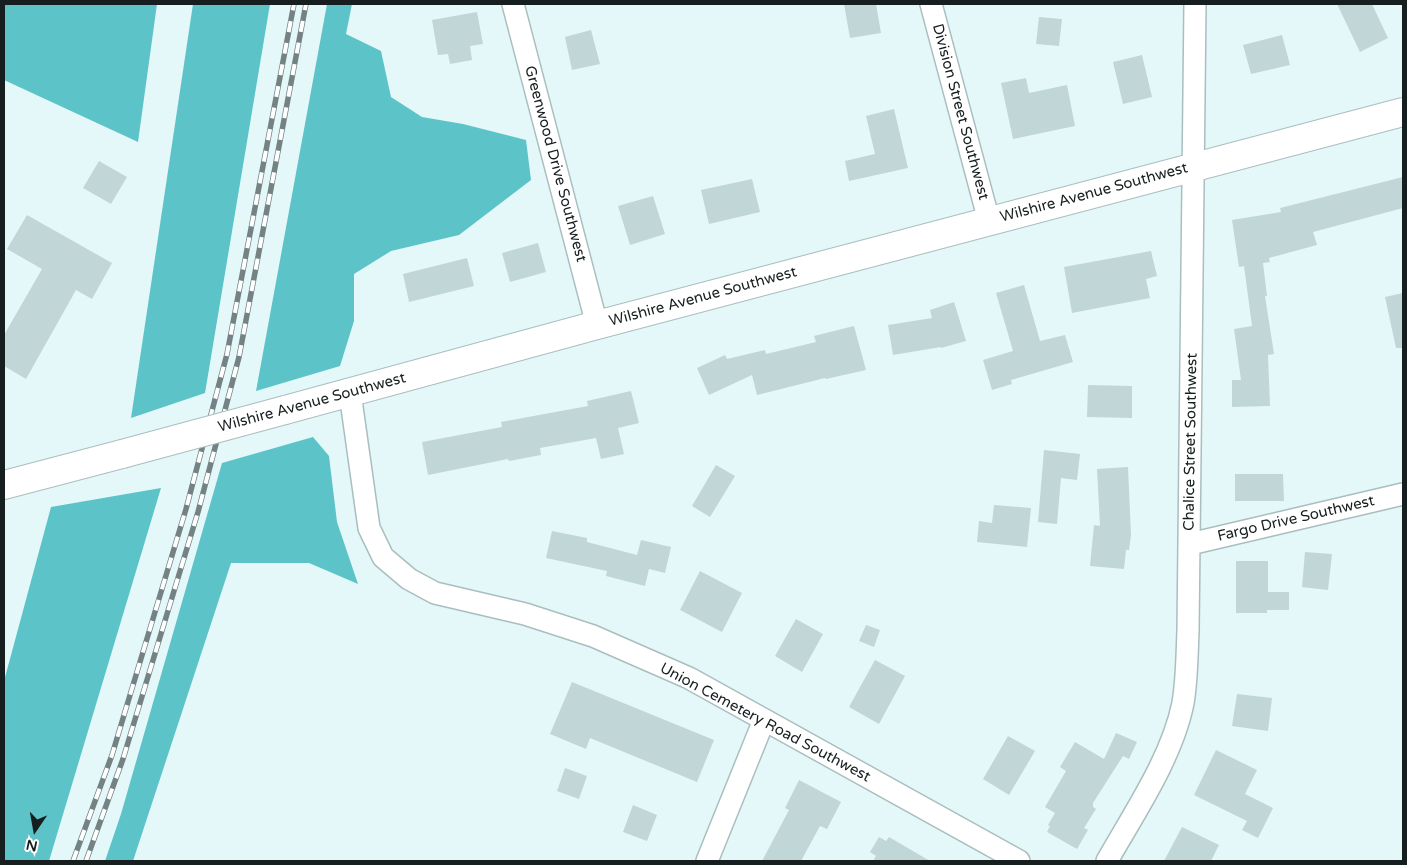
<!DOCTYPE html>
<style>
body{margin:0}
#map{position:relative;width:1407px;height:865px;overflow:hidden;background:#e4f8f9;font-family:"Varela Round",sans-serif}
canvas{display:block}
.frame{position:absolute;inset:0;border:5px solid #171e1f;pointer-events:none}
.north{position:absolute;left:10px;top:805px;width:50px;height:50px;-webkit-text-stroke:4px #fff;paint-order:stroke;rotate:192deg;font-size:14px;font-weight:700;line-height:20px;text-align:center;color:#171e1f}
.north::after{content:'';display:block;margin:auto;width:18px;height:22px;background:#171e1f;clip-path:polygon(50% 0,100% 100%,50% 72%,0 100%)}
</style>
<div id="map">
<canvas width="1407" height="865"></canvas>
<div class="frame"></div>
<div class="north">N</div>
</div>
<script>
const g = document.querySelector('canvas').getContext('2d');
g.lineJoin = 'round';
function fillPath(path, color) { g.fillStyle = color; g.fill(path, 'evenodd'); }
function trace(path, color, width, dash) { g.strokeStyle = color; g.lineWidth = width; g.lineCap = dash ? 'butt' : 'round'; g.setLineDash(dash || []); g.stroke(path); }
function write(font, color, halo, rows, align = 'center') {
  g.font = font + ' "Varela Round",sans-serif'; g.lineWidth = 5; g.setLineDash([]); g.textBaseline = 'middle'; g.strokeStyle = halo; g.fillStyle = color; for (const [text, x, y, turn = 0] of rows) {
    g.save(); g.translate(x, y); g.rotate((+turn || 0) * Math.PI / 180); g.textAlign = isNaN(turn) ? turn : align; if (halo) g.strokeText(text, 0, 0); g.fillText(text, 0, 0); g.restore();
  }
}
fillPath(new Path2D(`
 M4,4h153l-19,138 -134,-62z
 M193,4h77l-65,389 -74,25z
 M327,4h25l-6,30 35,17 10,46 31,20 41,7 63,16 5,40 -72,55 -68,16 -37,23v47l-14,45 -84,25z
 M313,437l16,19 8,66 21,62 -49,-21h-78l-98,298h-28l16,-47 101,-351z
 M161,488l-112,373h-45v-180l47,-174z`), '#5cc4c8');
fillPath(new Path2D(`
 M844,4h32l5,29 -31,5z
 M1337,4h35l16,34 -28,14z
 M477,12l6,32 -13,2 2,14 -22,4 -2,-10 -10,1 -6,-35z
 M1039,17l23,2 -3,27 -23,-2z
 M591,30l9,34 -28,6 -7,-33z
 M1282,35l8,30 -39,9 -8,-29z
 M1142,55l10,42 -29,7 -10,-42z
 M1026,78l3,15 38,-8 8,41 -62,13 -12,-56z
 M894,109l14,59 -59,13 -4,-20 30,-7 -9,-38z
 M99,161l28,16 -16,27 -28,-16z
 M1403,177v31l-90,24 4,13 -48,13 1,4 -7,1 4,33h-2l9,58 -6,1 2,51 -38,1v-27h9l-7,-51 18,-3 -8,-60 -5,1 -7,-47 49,-8 -1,-4z
 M752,179l8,33 -51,12 -8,-34z
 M653,196l12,38 -35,11 -12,-39z
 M27,215l85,48 -20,36 -16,-9 -50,89 -22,-13v-31l38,-66 -35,-20z
 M538,243l8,29 -36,10 -8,-29z
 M1151,251l6,25 -11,3 4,19 -78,15 -8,-46z
 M467,258l7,28 -65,16 -6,-28z
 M1024,285l16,56 25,-6 8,27 -62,18 1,4 -20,6 -9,-30 30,-9 -17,-58z
 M1403,293v55h-7l-11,-51z
 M954,302l12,39 -25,7v-1l-48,8 -5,-30 44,-7 -2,-8z
 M854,326l12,44 -40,9 -1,-1 -68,17 -5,-20 -43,20 -12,-27 28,-13 2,4 38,-9 1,4 50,-12 -2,-6z
 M1088,385l44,1v32l-45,-1z
 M631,391l8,32 -21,5 6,26 -23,5 -5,-21 -56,10 1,7 -32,6 -1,-2 -80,16 -6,-33 80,-15 -1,-5 87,-16 -1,-5z
 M1044,450l36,4 -3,26 -16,-2 -4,46 -19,-2z
 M716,465l19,11 -25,41 -18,-11z
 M1128,467l3,68 -2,15h-3l-2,19 -34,-3 4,-41 6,1 -3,-57z
 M1235,474h48l1,27h-49z
 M994,505l37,3 -4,39 -50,-5 2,-21 13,2z
 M552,531l35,7v4l50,13 4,-15 30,7 -6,26 -16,-4 -4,17 -39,-10 1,-5 -61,-13z
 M1305,552l27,2 -4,36 -26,-3z
 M1236,561h32v31h21v18h-22v3h-31z
 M700,571l42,22 -20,39 -42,-22z
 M796,619l27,15 -21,38 -27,-16z
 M866,625l14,5 -6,17 -15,-6z
 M875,660l30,16 -26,48 -30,-17z
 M572,682l142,58 -17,42 -107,-44 -4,11 -36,-15z
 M1237,694l35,4 -4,33 -36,-5z
 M1116,733l21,9 -8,17 -6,-3 -30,47v4l3,2 -12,19 4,2 -11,19 -30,-17 3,-6 -2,-1 7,-12 -10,-6 21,-36 -6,-4 15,-25 29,17z
 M1008,736l27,15 -26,44 -26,-16z
 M1216,750l41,20 -12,24 28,14 -15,30 -16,-8 5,-9 -53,-26z
 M565,768l22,8 -8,23 -22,-8z
 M799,780l42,22 -14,27 -7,-3 -19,35h-39l27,-51 -4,-2z
 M633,805l24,10 -10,26 -24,-9z
 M1182,827l37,18 -8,16h-47z
 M879,837l7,4 3,-4 41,24h-57l3,-5 -6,-4z`), '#c1d6d6');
const street = new Path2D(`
 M513,4l84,321
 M931,4l58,217
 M350,393l19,135 14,29 26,22 26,14 90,21 68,22 96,42 330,183
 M1190,544l213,-50
 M707,861l57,-141
 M1107,861c27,-48 65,-103 76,-158 4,-23 4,-49 5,-72l7,-627`);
const secondary = new Path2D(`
 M285,410l312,-85 806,-213
 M4,485l118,-31`);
trace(street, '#aabebf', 24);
trace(secondary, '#aabebf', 30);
trace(street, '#fff', 21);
trace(secondary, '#fff', 28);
const rail = new Path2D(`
 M73,861l39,-106 74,-246 41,-155 67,-350
 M86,861l37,-102 75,-247 41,-155 67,-353`);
trace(rail, '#758283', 5.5);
trace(rail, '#fff', 4, [11]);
const secondaryBridge = new Path2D(`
 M122,454l163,-44`);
trace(secondaryBridge, '#aabebf', 30, []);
trace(secondaryBridge, '#fff', 28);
write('15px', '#171e1f', '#fff', [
 ["Division Street Southwest",960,112,75],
 ["Greenwood Drive Southwest",555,164,75],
 ["Wilshire Avenue Southwest",1094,193,-15],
 ["Wilshire Avenue Southwest",703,297,-15],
 ["Wilshire Avenue Southwest",312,403,-15],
 ["Chalice Street Southwest",1191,442,-89],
 ["Fargo Drive Southwest",1296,519,-13],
 ["Union Cemetery Road Southwest",765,723,28]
]);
</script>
